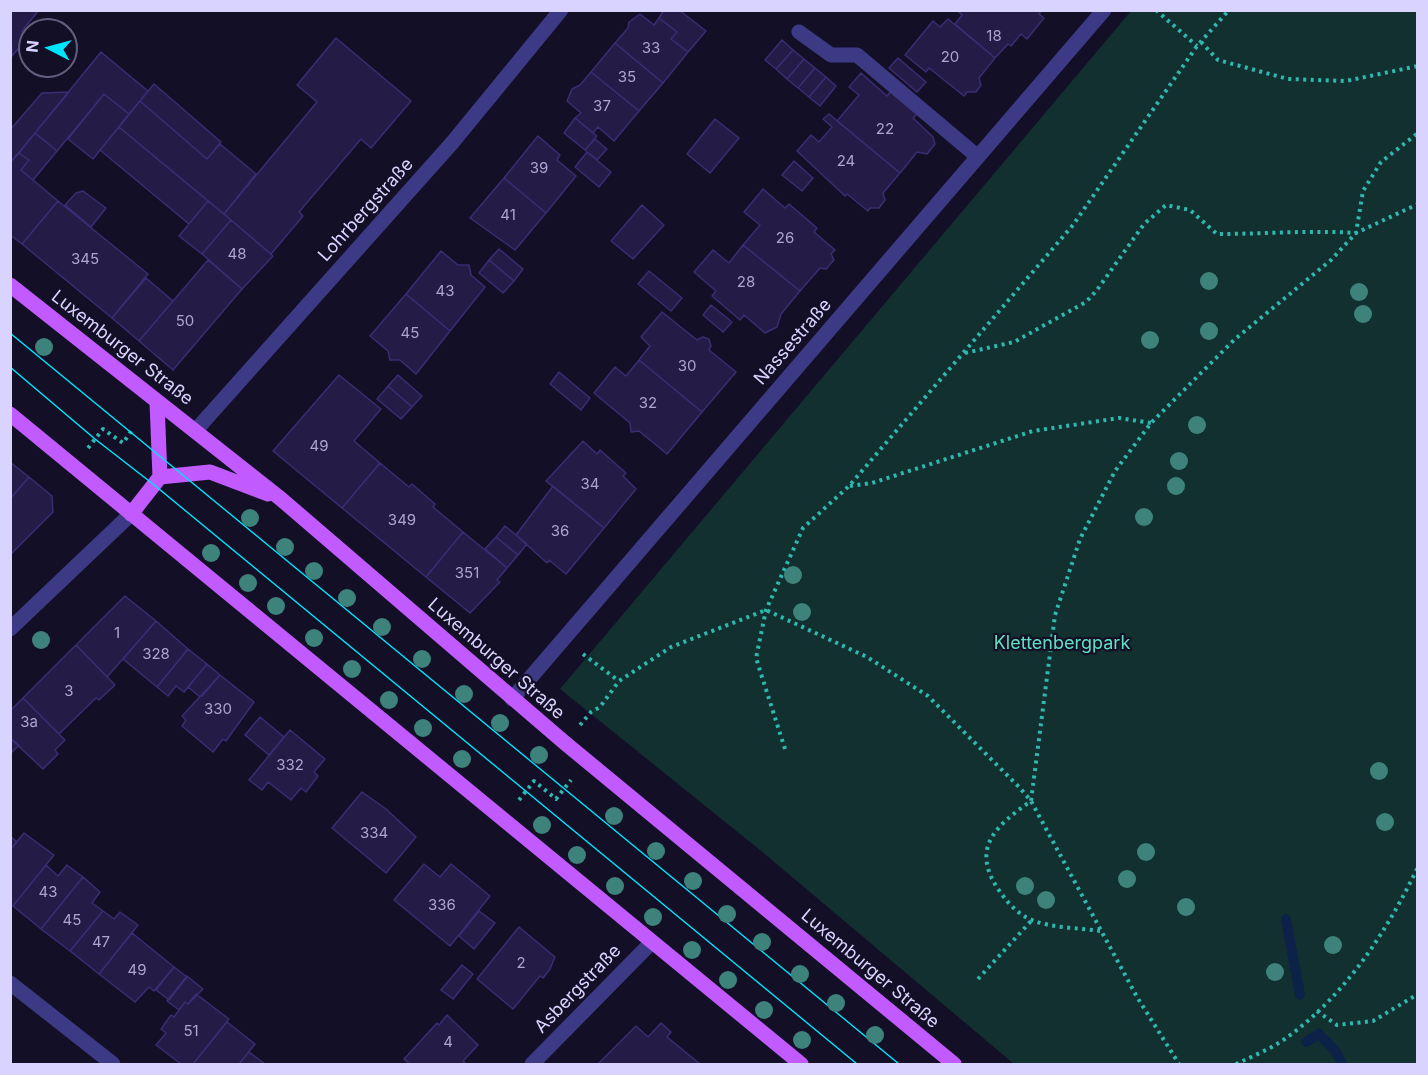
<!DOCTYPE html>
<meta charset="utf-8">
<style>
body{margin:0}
#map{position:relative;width:1428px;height:1075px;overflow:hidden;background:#130f26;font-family:Inter,sans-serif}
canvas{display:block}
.frame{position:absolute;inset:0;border:12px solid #d9d4ff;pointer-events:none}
.north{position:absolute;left:18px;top:18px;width:60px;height:60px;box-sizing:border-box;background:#130f26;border:2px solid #625e7d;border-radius:50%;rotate:276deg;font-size:16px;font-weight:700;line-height:24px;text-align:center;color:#d9d4ff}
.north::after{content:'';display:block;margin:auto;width:21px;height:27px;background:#00e5ff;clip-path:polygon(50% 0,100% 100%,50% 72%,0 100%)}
</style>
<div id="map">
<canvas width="1428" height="1075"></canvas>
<div class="frame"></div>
<div class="north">N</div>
</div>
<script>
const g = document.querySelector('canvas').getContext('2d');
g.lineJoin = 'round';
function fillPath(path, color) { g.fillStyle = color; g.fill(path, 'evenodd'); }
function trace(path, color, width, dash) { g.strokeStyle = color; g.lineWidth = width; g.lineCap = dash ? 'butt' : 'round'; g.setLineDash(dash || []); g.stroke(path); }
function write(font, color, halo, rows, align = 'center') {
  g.font = font + ' Inter,sans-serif'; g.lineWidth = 4.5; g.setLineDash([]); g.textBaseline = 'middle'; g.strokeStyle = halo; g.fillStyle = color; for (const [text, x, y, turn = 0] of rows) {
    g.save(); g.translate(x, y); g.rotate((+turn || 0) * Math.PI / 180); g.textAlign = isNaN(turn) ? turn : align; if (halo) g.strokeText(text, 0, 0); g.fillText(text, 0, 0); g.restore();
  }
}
fillPath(new Path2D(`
 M1131,11h286v1053h-403l-254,-214 -200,-161z`), '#12302f');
trace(new Path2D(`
 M1286,919l14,76
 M1306,1042l13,-8 17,18 6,12`), '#0c2248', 10);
const building = new Path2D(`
 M10,10h29l-17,21 7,5 -17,20z
 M664,10h15l27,21 -18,21 -17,-13 6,-7 -18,-14z
 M957,10h85l-3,4 5,4 -17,21 -6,-5 -10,12 -3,-2 -13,14 -40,-34 7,-9z
 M640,14l14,11 5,-7 18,14 -6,7 17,13 -25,31 -48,-40 13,-15 1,-6z
 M948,19l47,39 -16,20 2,7 -5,7h-9l-3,4 -35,-28 -3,4 -21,-17 28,-34 7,6z
 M336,38l75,63 -40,47 -10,-9 -62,73 4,4 -32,38 -47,-40 93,-112 -20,-17z
 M782,40l11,10 -17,19 -11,-9z
 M615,43l48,40 -24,28 -48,-39z
 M793,50l11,9 -17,20 -11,-10z
 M101,52l47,39 -19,23 -25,-20 -47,57 -22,-18z
 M898,58l28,24 -9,10 -28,-24z
 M804,59l11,9 -17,20 -11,-9z
 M815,68l11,9 -17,20 -11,-9z
 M591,72l48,39 -25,30 -16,-14 -5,6 -18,-15 6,-5 -14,-12 5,-12 8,-4z
 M861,73l26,23 4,-5 26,23 -4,4 20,19 2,7 -8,10 -10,-2 -17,21 -63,-52 22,-26 -10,-8z
 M826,77l10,9 -16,20 -11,-9z
 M154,84l67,58 -14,17 -67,-58z
 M69,92l-34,41 -25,30v-33l32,-37z
 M104,94l25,20 -36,45 -25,-20z
 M140,101l67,58 13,-15 36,30 -32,40 -105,-87z
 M829,114l71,59 -17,20 2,7 -6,8h-9l-2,3 -21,-17 -2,2 -48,-45 14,-16 8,7 13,-15 -9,-8z
 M575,118l22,18 -12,14 -21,-17z
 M715,119l24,19 -29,35 -23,-19z
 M119,127l89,74 -19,23 -89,-74z
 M35,133l22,18 -24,29 -12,-10 8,-10 -10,-7z
 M538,136l22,19 -3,5 19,16 -30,37 -42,-35z
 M595,139l12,10 -10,11 -12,-10z
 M587,152l24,20 -12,15 -24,-20z
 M19,153l10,7 -8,10 37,31 -36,43 -12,-9v-72z
 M794,161l19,17 -11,13 -20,-16z
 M504,178l42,35 -31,37 -45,-32z
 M763,189l22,19 4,-4 28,24 -3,4 21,18 -4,4 3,6 -8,9 -6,-1 -20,23 -57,-46 17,-20 -16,-13z
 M83,191l23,17 -15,19 -26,-22 11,-12z
 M58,201l90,73 -36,44 -90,-74z
 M208,201l23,19 -29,34 -23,-18z
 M642,205l22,20 -31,34 -22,-18z
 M231,220l42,36 -31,33 -40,-35z
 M743,245l57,46 -19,23 -4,13 -12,6 -21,-18 -4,5 -28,-24 4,-5 -22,-19 19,-22 16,13z
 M499,249l24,20 -9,12 -25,-21z
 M441,251l17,14h11l2,10 14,12 -35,44 -44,-37z
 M208,260l34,29 -69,81 -34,-29z
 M489,260l25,21 -11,12 -24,-20z
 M649,271l33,27 -11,13 -33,-27z
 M146,278l27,23 -34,40 -27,-23z
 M406,294l44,37 -34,43 -16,-14h-10l-2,-9 -18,-15z
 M711,305l21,17 -9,10 -20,-17z
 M662,312l35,28 6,-3 6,2 2,7 -2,4 27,22 -34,40 -63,-52 11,-14 -9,-9z
 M639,360l63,52 -35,42 -28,-23 -8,1 -1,-9 -36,-30 21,-26 11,9z
 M559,372l31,26 -9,12 -31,-26z
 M339,375l42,34 -27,32 26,22 -38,45 -69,-57z
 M398,375l24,21 -10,11 -24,-21z
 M388,386l24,21 -11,12 -24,-20z
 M583,441l14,13 3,-4 26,23 -3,3 13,13 -32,39 -58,-47z
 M10,462l19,15 -19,22z
 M380,463l29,24 3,-3 23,20 -2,3 30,25 -37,45 -84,-69z
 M29,477l23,19 1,16 -43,43v-56z
 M553,486l51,42 -38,46 -17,-14 -2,3 -31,-28z
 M505,526l22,18 -9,11 -22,-18z
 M463,532l44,36 -10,12 3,2 -30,31 -44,-36z
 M496,537l22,18 -11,13 -22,-19z
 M125,596l31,25 -49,56 -31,-32z
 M156,621l32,28 -31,38 -34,-28z
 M76,645l39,40 -16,15 -3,-2 -37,36 -36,-36z
 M188,649l19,15 -23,28 -8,-6 -8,10 -11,-9z
 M207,664l13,11 -18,21h-3l-11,-9z
 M220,675l34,27 -28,39 -3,-2 -10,13 -31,-26 4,-6 -4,-4z
 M23,698l42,42 -10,10 3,4 -15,15 -33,-31v-27z
 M260,717l24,20 -15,18 -24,-20z
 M290,730l35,29 -11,13 4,4 -12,16 -5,-4 -10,12 -23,-18 -6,8 -13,-10z
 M10,738l9,7 -9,9z
 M362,792l24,17 30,28 -30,36 -54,-45z
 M24,833l30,22 -41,51 -3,-1v-55z
 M10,836l7,6 -7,8z
 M424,864l16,13 11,-13 39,32 -40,50 -56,-46z
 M46,865l12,11 9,-11 16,12 -42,52 -28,-23z
 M83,877l17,15 -8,11 11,8 -33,40 -29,-22z
 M103,911l11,8 6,-7 18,13 -39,49 -29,-23z
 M479,911l16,12 -21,26 -15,-13z
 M519,927l36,30 -5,12 -7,9 -3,-2 -27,33 -36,-30z
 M132,933l42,34 -20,24 -5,-4 -14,15 -36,-28z
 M462,965l11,9 -20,25 -12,-9z
 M174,967l13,10 -18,23 -13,-10z
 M187,976l16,13 -15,15 -3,-2 -6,8 -12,-9z
 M196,994l33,25 -36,45h-12l-25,-19 10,-12 -5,-4 10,-14 3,2 11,-15 3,2z
 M447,1015l31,30 -15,16 3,3h-56l-6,-5 33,-36 2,2z
 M227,1022l28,22 -16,20h-46z
 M661,1023l10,9 -4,5 33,27h-102l38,-38 12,11z
 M249,1052l16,12h-26z`);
fillPath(building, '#241b47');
trace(building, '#3b2d73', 1.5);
trace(new Path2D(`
 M1156,10l41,36
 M1201,42l17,18 70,19 58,2 72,-15
 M965,353l49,-11 72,-40 11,-12 47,-66 22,-19 24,5 27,24c46,0 93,-4 139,-1l7,-42 18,-29 37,-29
 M88,448l15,-19 20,14 9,-13
 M850,486l22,-3 161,-52 86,-13 32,5
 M583,654l36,27
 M580,725l11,-13 9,-5 19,-26 52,-34 95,-37 101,47 61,39 92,92 11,13 106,196 42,67
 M785,749l-29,-91 10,-48 37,-82 46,-42 224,-261 124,-179 32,-36
 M519,800l15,-19 22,18 15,-19
 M1100,931c-21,-3 -49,-3 -68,-11 -15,-6 -25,-18 -34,-31 -28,-42 -1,-64 33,-88l24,-186 25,-76 35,-68 36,-48 83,-83 97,-80 25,-27 62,-29
 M978,979l54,-59
 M1317,1011l20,14 36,-4 45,-27
 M1236,1064c17,-8 37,-16 53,-28 58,-43 98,-105 129,-169`), '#2fb8b0', 4, [3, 4.5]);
trace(new Path2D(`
 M799,32l32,23h26l121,102
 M196,430l256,-287 109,-133
 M10,629l121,-115
 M512,699l592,-689
 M10,983l103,81
 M532,1064l120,-122`), '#3d3a85', 15);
trace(new Path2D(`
 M10,285l271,214 284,244 389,321
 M157,402l3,75
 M10,414l791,650
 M131,514l29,-37 50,-5 58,22`), '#c25bff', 15);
trace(new Path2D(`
 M10,333l889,731
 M10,367l85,72 58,45 704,580`), '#00e5ff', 1.5);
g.fillStyle = '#3d827b';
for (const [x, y] of [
 [1209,281],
 [1359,292],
 [1363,314],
 [1209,331],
 [1150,340],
 [44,347],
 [1197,425],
 [1179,461],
 [1176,486],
 [1144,517],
 [250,518],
 [285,547],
 [211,553],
 [314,571],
 [793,575],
 [248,583],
 [347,598],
 [276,606],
 [802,612],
 [382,627],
 [314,638],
 [41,640],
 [422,659],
 [352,669],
 [464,694],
 [389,700],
 [500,723],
 [423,728],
 [539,755],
 [462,759],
 [1379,771],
 [614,816],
 [1385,822],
 [542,825],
 [656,851],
 [1146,852],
 [577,855],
 [1127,879],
 [693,881],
 [615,886],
 [1025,886],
 [1046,900],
 [1186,907],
 [727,914],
 [653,917],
 [762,942],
 [1333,945],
 [692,950],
 [1275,972],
 [800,974],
 [728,980],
 [836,1003],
 [764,1010],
 [875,1035],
 [802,1040]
]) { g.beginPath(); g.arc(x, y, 9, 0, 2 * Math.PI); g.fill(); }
write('15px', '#aca6d1', null, [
 ["18",994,36],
 ["33",651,48],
 ["20",950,57],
 ["35",627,77],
 ["37",602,106],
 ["22",885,129],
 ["24",846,161],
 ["39",539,168],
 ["41",508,215],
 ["26",785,238],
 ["48",237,254],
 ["345",85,259],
 ["28",746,282],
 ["43",445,291],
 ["50",185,321],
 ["45",410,333],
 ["30",687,366],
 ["32",648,403],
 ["49",319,446],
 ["34",590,484],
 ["349",402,520],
 ["36",560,531],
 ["351",467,573],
 ["1",117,633],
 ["328",156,654],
 ["3",69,691],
 ["330",218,709],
 ["3a",29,722],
 ["332",290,765],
 ["334",374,833],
 ["43",48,892],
 ["336",442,905],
 ["45",72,920],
 ["47",101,942],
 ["2",521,963],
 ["49",137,970],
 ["51",191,1031],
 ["4",448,1042]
]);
write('18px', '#d9d4ff', '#130f26', [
 ["Lohrbergstraße",366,210,-48],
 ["Nassestraße",793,342,-49],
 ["Luxemburger Straße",122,348,38],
 ["Luxemburger Straße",496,659,41],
 ["Luxemburger Straße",870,969,40],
 ["Asbergstraße",578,989,-46]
]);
write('18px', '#5fe0c0', '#130f26', [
 ["Klettenbergpark",1062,644]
]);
</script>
